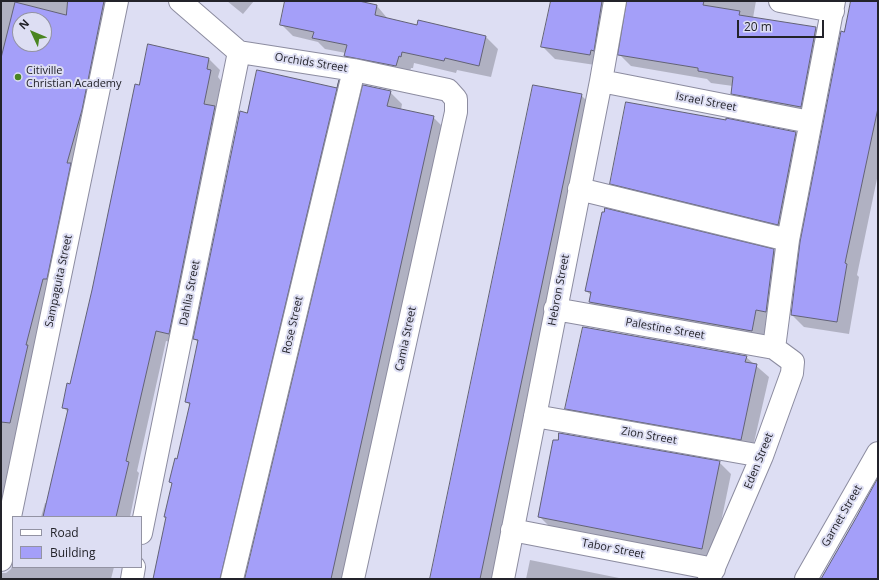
<!DOCTYPE html>
<style>
body{margin:0}
#map{position:relative;width:879px;height:580px;overflow:hidden;background:#dddef3;font-family:"Open Sans",sans-serif}
canvas{display:block}
.frame{position:absolute;inset:0;border:2px solid #23232a;pointer-events:none}
.legend{position:absolute;left:12px;top:516px;width:130px;height:52px;box-sizing:border-box;background:#dddef3;border:1px solid #9393a3;margin:0;padding:5px 7px;list-style:none;font-size:12px;color:#23232a}
.legend li{display:flex;align-items:center;gap:8px;height:20px}
.legend b{width:20px;border:1px solid #9393a3}
.north{position:absolute;left:12px;top:12px;width:40px;height:40px;box-sizing:border-box;background:#dddef3;border:1px solid #9393a3;border-radius:50%;rotate:314deg;font-size:11px;font-weight:700;line-height:16px;text-align:center;color:#23232a}
.north::after{content:'';display:block;margin:auto;width:14px;height:18px;background:#4a8521;clip-path:polygon(50% 0,100% 100%,50% 72%,0 100%)}
.scale{position:absolute;left:737px;top:20px;width:87px;height:18px;box-sizing:border-box;border:2px solid #23232a;border-top:0;padding-left:5px;font-size:12px;line-height:14px;white-space:nowrap;color:#23232a;-webkit-text-stroke:3px #dddef3;paint-order:stroke}
</style>
<div id="map">
<canvas width="879" height="580"></canvas>
<div class="frame"></div>
<ul class="legend">
<li><b style="height:5px;background:#fff"></b>Road</li>
<li><b style="height:11px;background:#a49ff9"></b>Building</li>
</ul>
<div class="north">N</div>
<div class="scale">20 m</div>
</div>
<script>
const g = document.querySelector('canvas').getContext('2d');
g.lineJoin = 'round';
function fillPath(path, color) { g.fillStyle = color; g.fill(path, 'evenodd'); }
function trace(path, color, width, dash) { g.strokeStyle = color; g.lineWidth = width; g.lineCap = dash ? 'butt' : 'round'; g.setLineDash(dash || []); g.stroke(path); }
function write(font, color, halo, rows, align = 'center') {
  g.font = font + ' "Open Sans",sans-serif'; g.lineWidth = 4; g.setLineDash([]); g.textBaseline = 'middle'; g.strokeStyle = halo; g.fillStyle = color; for (const [text, x, y, turn = 0] of rows) {
    g.save(); g.translate(x, y); g.rotate((+turn || 0) * Math.PI / 180); g.textAlign = isNaN(turn) ? turn : align; if (halo) g.strokeText(text, 0, 0); g.fillText(text, 0, 0); g.restore();
  }
}
fillPath(new Path2D(`
 M1,1h117l-117,522zM20,20h24v24h-24z
 M227,1h27l-11,13z
 M286,1h69l22,5 11,13 30,7 1,-5 67,16 12,12 -7,28 -34,-7 -1,3 -42,-10 -1,5h-2l-3,10 -51,-11 -12,-12 1,-2 -21,-4 -7,-7 -25,-6 -12,-12z
 M552,1h71l-21,65 -47,-7 -12,-12z
 M628,1h128l-3,17 63,10 12,12 -15,79 -69,-14 -12,-12 1,-7 -22,-3 -4,-4 -76,-13 -12,-12z
 M852,1h26v173l-21,101 2,2 -10,57 -45,-7 -12,-12z
 M149,45l60,14 11,11 -2,7 3,4 -5,27 9,10 -46,226 -13,-3 -29,130 2,2 -9,44h-89l4,-14h2l21,-91 -5,-5 8,-22z
 M257,72l81,17 1,-7 11,11 -116,486h-80l19,-95 -3,-2 8,-22 13,-54 -5,-4 13,-59 -5,-4z
 M390,92l12,12 -1,6 32,7 12,12 -100,450h-99z
 M581,95l12,12 -99,472h-63z
 M796,133l12,12 -18,91 -167,-41 -12,-12z
 M774,250l12,12 -22,81 -162,-29 -12,-12 2,-6 -6,-5z
 M746,357l23,20 -17,74 -174,-31 -12,-12z
 M719,462l12,12 -18,87 -162,-33 -12,-12z
 M530,560l94,19h-98z
 M13,562v5h101l-3,12h-110v-6h5l5,-4z`), '#0003');
const building = new Path2D(`
 M68,1h36l-22,109 -15,53h4l-24,116h-4l-17,66h2l-18,78 -9,-1v-364l14,-56 51,13zM20,20h24v24h-24z
 M285,1h74l18,4 -2,10 42,10 1,-5 68,16 -7,30 -34,-8 -1,3 -42,-9 -1,5 -2,-1 -3,10 -52,-10 3,-11 -35,-7 2,-6 -34,-7z
 M551,1h51l-8,50 -3,-1 -1,5 -49,-8z
 M627,1h77l-1,4 37,6 -1,4 77,12 -15,80 -70,-13 2,-17 -35,-6v-3l-80,-13z
 M851,1h27v107l-33,155 2,1 -10,58 -46,-7 9,-73 41,-211 3,1z
 M148,44l61,14 -2,11 4,1 -7,34 11,2 -46,228 -13,-3 -30,130 3,1 -13,55h-73l25,-108 -6,-1 5,-25 3,1 22,-94 43,-206 4,1z
 M257,70l80,18 2,-8 -119,499h-67l13,-62h-2l8,-34 -3,-1 6,-24 2,1 13,-56 -5,-1 13,-62 -5,-1 47,-228 7,2z
 M363,85l28,6 -4,15 47,10 -103,463h-86z
 M533,85l49,9 -102,485h-50z
 M626,102l100,18v-2l70,14 -18,93 -168,-41z
 M605,208l169,41 -8,63 -10,-2 -4,21 -163,-29 2,-10 -6,-1 17,-79h2z
 M583,327l164,29 -2,6 12,2 -16,76 -176,-31z
 M559,433l161,28 -18,88 -164,-32 15,-77h5z
 M878,478v101h-57l35,-61z`);
fillPath(building, '#a49ff9');
trace(building, '#626275', 1);
const street = new Path2D(`
 M180,1l59,51 115,18 94,20 8,9v13l-103,467
 M780,1l53,10
 M601,81l209,41
 M579,189l209,51
 M555,309l219,39 19,14 -1,11 -30,83 -53,123
 M774,348l14,-108 46,-239
 M535,416l227,40
 M512,530l202,39
 M141,533l98,-481
 M1,560l116,-559
 M132,579l2,-12
 M232,579l122,-509
 M503,579l98,-498 14,-80
 M806,579l72,-126`);
trace(street, '#8c8ca0', 24);
trace(street, '#fff', 22);
for (const [x, y, r, color] of [
 [18,77,4,"#4a8521"]
]) { const dot = new Path2D(); dot.arc(x, y, r, 0, 2 * Math.PI); g.fillStyle = color; g.fill(dot); trace(dot, '#dddef3', 1.5); }
write('11px', '#23232a', '#dddef3', [
 ["Orchids Street",311,63,9],
 ["Israel Street",706,102,11],
 ["Sampaguita Street",59,281,-78],
 ["Hebron Street",559,290,-79],
 ["Dahlia Street",190,293,-79],
 ["Rose Street",293,325,-77],
 ["Palestine Street",665,329,10],
 ["Camia Street",406,339,-78],
 ["Zion Street",649,436,10],
 ["Eden Street",759,461,-68],
 ["Garnet Street",842,516,-60],
 ["Tabor Street",613,549,11]
]);
write('11px', '#23232a', '#dddef3', [
 ["Citiville",26,71],
 ["Christian Academy",26,84]
], 'left');
</script>
